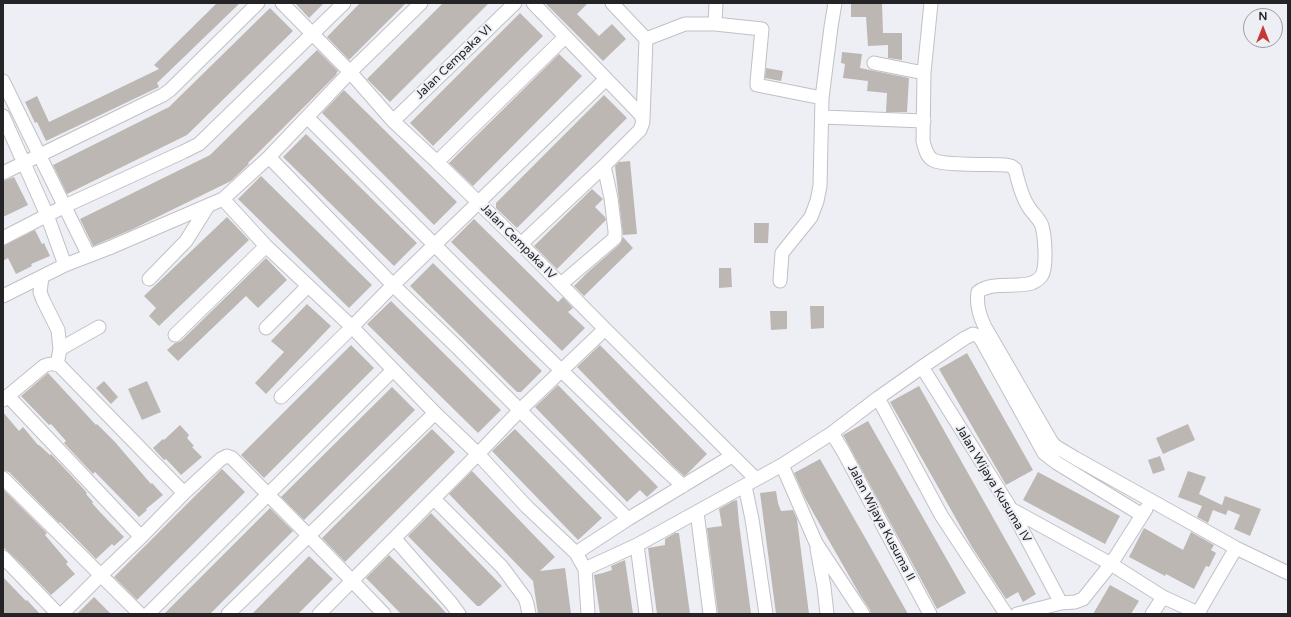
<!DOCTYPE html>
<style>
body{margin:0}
#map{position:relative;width:1291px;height:617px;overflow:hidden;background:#eeeff5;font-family:"Varela Round",sans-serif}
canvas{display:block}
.frame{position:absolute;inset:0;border:4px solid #242427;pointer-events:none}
.north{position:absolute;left:1243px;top:8px;width:40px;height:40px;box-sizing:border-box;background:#eeeff5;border:1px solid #9d9ea3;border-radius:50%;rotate:0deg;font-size:11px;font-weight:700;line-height:16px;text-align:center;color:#242427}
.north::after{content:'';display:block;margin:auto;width:14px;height:18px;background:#c73936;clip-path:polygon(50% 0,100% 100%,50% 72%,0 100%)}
</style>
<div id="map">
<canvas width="1291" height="617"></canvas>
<div class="frame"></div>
<div class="north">N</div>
</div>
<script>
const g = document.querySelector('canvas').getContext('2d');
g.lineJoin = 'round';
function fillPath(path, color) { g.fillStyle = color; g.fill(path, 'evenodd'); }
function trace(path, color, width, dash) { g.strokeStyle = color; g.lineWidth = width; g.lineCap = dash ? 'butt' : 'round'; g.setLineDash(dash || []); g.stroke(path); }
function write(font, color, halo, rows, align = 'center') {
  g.font = font + ' "Varela Round",sans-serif'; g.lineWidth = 4; g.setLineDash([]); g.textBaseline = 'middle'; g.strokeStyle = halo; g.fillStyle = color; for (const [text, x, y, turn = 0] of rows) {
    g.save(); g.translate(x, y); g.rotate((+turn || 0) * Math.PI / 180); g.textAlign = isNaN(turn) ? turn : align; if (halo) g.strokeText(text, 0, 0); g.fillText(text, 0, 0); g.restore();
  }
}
fillPath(new Path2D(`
 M217,3h23l-83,80 2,4 -113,54 -9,-19 -2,1 -10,-21 12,-6 12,26 110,-53 -5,-4z
 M295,3h29l-15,15z
 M360,3h46l-57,57 -22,-23z
 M443,3h46l-99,99 -23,-23z
 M545,3h43l-11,11 22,22 13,-12 14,15 -23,22z
 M851,3h31l1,30h19v27l-14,-2v-13l-20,1 -2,-29h-15z
 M270,8l23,23 -106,104 -120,59 -14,-29 116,-58z
 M520,13l23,23 -110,110 -23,-23z
 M317,50l21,21 -2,3h1l-89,89 1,1 -18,17 -98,48 -40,17 -13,-27 130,-64z
 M842,52l20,2 -2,14 49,10 -2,34h-21l1,-19 -20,-2 1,-10 -25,-3 2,-14 -4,-1z
 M559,54l23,22 -109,110 -24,-23z
 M766,68l17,3 -2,10 -16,-3z
 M344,90l113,112 -23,23 -112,-112z
 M604,95l23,23 -110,110 -21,-20v-5z
 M306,134l111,109 -23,23 -111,-109z
 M630,161l7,73 -14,1 -8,-69 4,-4z
 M261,176l111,109 -23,23 -111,-109z
 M14,177l14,28 -25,12v-36z
 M592,189l11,10 -8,8 10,10 1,3 -49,49 -23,-23z
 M227,217l22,23 -90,86 -10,-10 7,-8 -12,-12z
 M474,219l84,83 5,-5 10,11 -5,4 17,16 -23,23 -111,-109z
 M754,223h15l-1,20h-14z
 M35,230l7,14 2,-1 6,13 -19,8 1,2 -16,8 -8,-16 -5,3v-15z
 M623,237l10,11 -49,48 -10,-10 14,-14 32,-28z
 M266,258l21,22 -29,28 -12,-12 -68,65 -11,-11 8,-7 6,-2z
 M433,263l109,108 -21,21h-4l-107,-106z
 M719,268h12l1,19 -13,1z
 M391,301l110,109 -23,23 -111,-109z
 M307,304l24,22 -65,68 -11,-11 29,-31 -13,-11z
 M810,306h14v22l-13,1z
 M770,311h17v18l-16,1z
 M351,345l23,23 -110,110 -23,-23z
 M600,345l107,109 -20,20 -3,2 -12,-11 -95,-98z
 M967,353l66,117 -27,15 -67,-116z
 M48,373l48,52 1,-1 18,18 36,42 1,-1 11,12 -17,14 1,1 -8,7 -44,-45 -2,2 -29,-31 2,-2 -15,-17 -2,1 -28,-29z
 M104,381l14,16 -7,7 -15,-16z
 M147,381l14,31 -19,8 -14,-31z
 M558,385l100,102 -11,10 -7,-7 -13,12 -92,-95z
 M919,386l117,208 -13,8 -5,-10 -12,7 -34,-52 -82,-145z
 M392,387l23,23 -111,110 -23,-23z
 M3,412l16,19 4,-4 15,18h1l11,10 1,-1 29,31 7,8 -1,1 7,8 -1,1 7,8 25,26 -10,9 -2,-2 -16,15 -36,-37 -1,1 -50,-51 -6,-2z
 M868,421l98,172 -29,16 -94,-174z
 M1188,424l7,16 -32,14 -7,-16z
 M180,425l9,10 -2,3 7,8 -2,1 10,10 -21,18 -15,-16 -2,1 -11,-12 10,-9 1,1z
 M432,429l23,23 -110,110 -23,-24z
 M515,429l87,89 -24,22 -86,-89z
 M1160,456l5,14 -12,4 -5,-14z
 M820,459l47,82 41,73h-37l-1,-4 -10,-15 -32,-56 -23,-41 -11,-25z
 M222,469l23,23 -108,108 -23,-23z
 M472,471l83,86 -15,14 25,-3 6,46h-33l-5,-33 -84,-87z
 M1188,471l18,6 -7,17 23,11 3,-9 36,13 -11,27 -16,-7 6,-14 -12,-5 -2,5 -13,-5 -5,13 -11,-6 5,-11 -24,-9z
 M1038,472l82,44 -15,28 -82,-44z
 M3,489l44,44 -2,2 23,27 -2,2 9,10 -24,21 -31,-32 -17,-16z
 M776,491l2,12 3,8 12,-1 4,9 12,95h-33l-16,-121z
 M737,500l2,23 12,91h-33l-11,-86 15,-2 -3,-17 14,-8z
 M270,508l23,23 -83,83h-46z
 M431,513l71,73 -22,20h-3l-69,-70z
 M1144,528l39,22 8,-18 23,13 -3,5 5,3 -7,14 -3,-1 -12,23 -28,-15 -1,2 -36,-19z
 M675,533h4l11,81h-33l-9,-66 17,-3v-6z
 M389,555l50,50 8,9h-46l-30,-31 -5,-5z
 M309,556l24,23 -35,35h-46z
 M625,560l8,54h-33l-6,-39 9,-2 9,-3 -1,-4z
 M3,577l23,24 1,-1 13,14h-37z
 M1110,585l29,16 -8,13h-38z
 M94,597l17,17h-34z`), '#bdb7b4');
const street = new Path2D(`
 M282,3l68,69 43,49 44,41 84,82 84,85 151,150
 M612,3l34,36
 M931,3l-7,70 -1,68c2,7 3,15 10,19 11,6 59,4 73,5l5,1 4,3c3,12 6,26 13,37 4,7 11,12 14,20 3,11 5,40 0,49 -2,4 -6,6 -10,8 -15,5 -40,-2 -54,9 -2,12 2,25 7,35l66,114 4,5 20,12 161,90 52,25
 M715,24l1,-21
 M874,63l50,10
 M3,81l86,175
 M3,116l44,99 18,50
 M307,117c124,124 247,250 376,369
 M822,117l102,4
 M643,119l3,-80 39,-15h30l47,5 -5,53v3l65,13 9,-71 4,-24
 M393,121l122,-118
 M269,157l124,128 63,61 172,173 -52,34
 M437,162l128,-125
 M3,173l160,-78 7,-5 88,-87
 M223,199l43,47 86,81 41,-42 213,-206
 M3,238l62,-32 118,-54 16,-8 145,-141
 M521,244l83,-78 36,-36 3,-8 -2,-7 -108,-112
 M42,277l-2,15 3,8 15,30 2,19 -3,16
 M149,279l37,-38 22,-35
 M780,281l2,-28 29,-36 6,-16 3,-15 2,-88
 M561,284l54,-46v-7l-4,-33 -7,-32
 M3,296l62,-31 44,-17 114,-49 46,-42 81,-85 71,-69
 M266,328l42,-42
 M175,335l91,-89
 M60,349l39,-22
 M922,367l89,142 50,94
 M8,396l133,141
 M281,397l71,-70 83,86 43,41 49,53 49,46 9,16 52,-24 145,-80 50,-32 46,-35 44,-31 43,-29 8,-4 5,2 3,3 63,114 13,10 85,52
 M878,398l63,117 65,99
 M3,400l41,-34c6,-3 10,-3 16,0l124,127
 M832,433l11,18 87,163
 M782,465l34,78 47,71
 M3,478l137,136
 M745,486l7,33 14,95
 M434,499l68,68 23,31 2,6 2,10
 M1011,509l100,55 52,33 37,17
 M697,512l13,102
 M628,519l104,-63
 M395,539l56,64 8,11
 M637,545l9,69
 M817,549l7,38 3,27
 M3,557l55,57
 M585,569l3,45
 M1198,613l38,-65
 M62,614l39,-39 40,-38 43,-44 37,-34 6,-3 5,2 76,77 76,79
 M148,614l245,-244
 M228,614l207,-201
 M319,614l159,-160 42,-44 85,-81
 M1017,614l44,-11 14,-1 8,-3 28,-35 35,-55
 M1152,614l11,-17`);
trace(street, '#c0c0c6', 15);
trace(street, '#fff', 13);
write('12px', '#242427', '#eeeff5', [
 ["Jalan Cempaka VI",454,62,-44],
 ["Jalan Cempaka IV",518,242,45],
 ["Jalan Wijaya Kusuma IV",993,484,59],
 ["Jalan Wijaya Kusuma II",881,523,62]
]);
</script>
